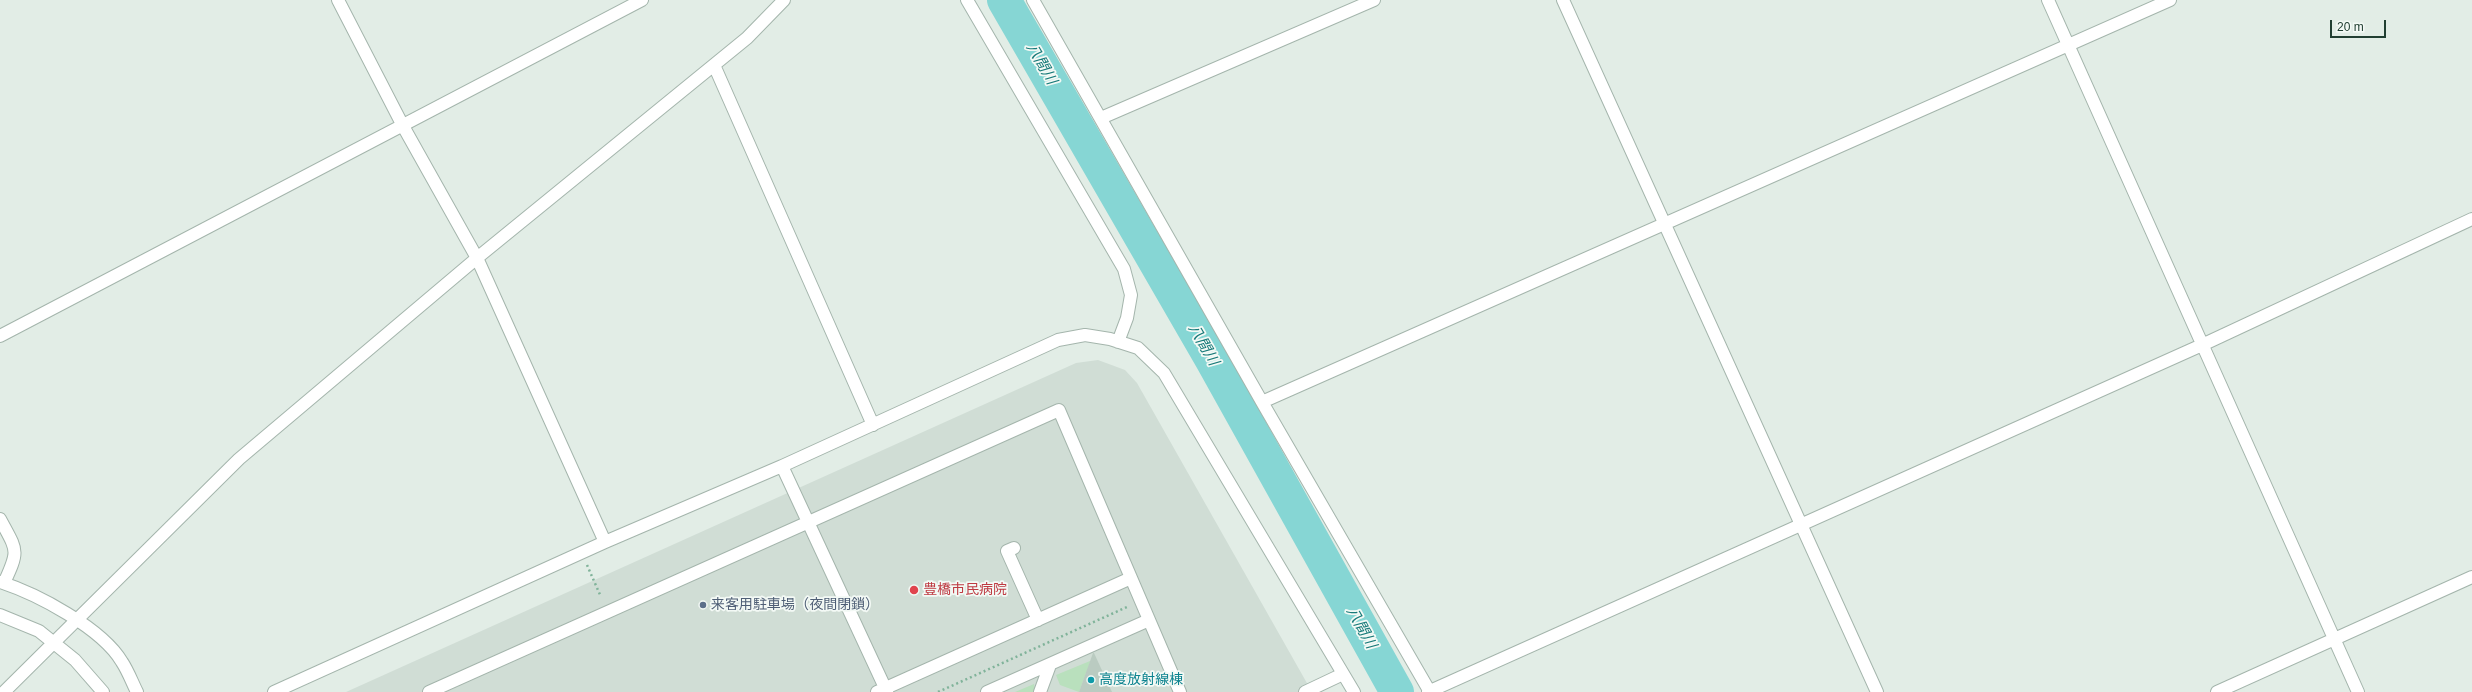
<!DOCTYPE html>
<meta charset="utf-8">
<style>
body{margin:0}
#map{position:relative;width:2472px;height:692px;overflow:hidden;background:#e2ede6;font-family:Arial,sans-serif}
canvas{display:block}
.scale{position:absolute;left:2330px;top:20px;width:56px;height:18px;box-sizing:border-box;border:2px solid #213f32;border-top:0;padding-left:5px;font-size:12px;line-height:14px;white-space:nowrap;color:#213f32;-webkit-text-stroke:3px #f3f9f5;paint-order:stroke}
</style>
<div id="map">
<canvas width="2472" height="692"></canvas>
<div class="scale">20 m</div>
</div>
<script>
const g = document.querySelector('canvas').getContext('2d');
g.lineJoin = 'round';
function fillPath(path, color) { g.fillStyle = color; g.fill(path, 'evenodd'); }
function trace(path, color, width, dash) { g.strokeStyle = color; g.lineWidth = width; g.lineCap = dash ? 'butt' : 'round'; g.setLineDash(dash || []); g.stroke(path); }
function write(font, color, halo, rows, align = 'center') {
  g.font = font + ' Arial,"Noto Sans JP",sans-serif'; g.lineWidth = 3.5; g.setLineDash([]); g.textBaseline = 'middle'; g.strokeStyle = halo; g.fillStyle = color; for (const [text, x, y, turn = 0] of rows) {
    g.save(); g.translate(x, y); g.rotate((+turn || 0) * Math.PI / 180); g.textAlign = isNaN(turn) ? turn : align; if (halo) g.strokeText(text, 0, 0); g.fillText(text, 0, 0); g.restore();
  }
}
fillPath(new Path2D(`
 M1098,360l27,10 12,13 175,309h-966l730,-329z`), '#d0ddd5');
fillPath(new Path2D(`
 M1090,661l8,17 -12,-5 -7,19 -19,-7 -4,-10z
 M1034,684l1,8h-20z`), '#b9e0bd');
trace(new Path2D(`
 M1004,0l208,360 185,332`), '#86d6d4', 34);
fillPath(new Path2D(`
 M1093,653h1l18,39h-33z`), '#bacbc1');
const minor = new Path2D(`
 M338,0l65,126 74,132 128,284
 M967,0l157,269 7,26 -4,23 -9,24
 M1033,0l229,402 168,290
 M1563,0l314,692
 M2048,0l310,692
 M714,65l159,360
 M1101,118l273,-118
 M0,336l642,-336
 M1262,402l908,-402
 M782,466l105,226
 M0,519c17,32 20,30 4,64
 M1014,548l-7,3 31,69
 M0,582c37,12 102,46 122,80 6,9 10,20 15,30
 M0,615l39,16 36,29 28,32
 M4,692l235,-233 238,-201 270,-220 37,-38
 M274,692l331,-150 177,-76 276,-126 27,-5 25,4 28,9 26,25 190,319
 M429,692l630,-282 121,282
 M877,692l254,-114
 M987,692l162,-72
 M1040,692l10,-27
 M1305,692l38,-18
 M1428,692l774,-347 270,-126
 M2217,692l255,-115`);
trace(minor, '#a4b5ac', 14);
trace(new Path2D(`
 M587,565l14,32
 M938,692l189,-85`), '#80b39a', 2.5, [2, 3]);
trace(minor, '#fff', 12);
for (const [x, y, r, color] of [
 [914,590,5,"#e0444e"],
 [703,605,4,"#5c6f8a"],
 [1091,680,4,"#0f9aa8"]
]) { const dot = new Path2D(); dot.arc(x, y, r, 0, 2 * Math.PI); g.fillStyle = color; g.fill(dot); trace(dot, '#f3f9f5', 1.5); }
write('14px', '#be3a42', '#f3f9f5', [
 ["豊橋市民病院",923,590]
], 'left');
write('14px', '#4e5e75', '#f3f9f5', [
 ["来客用駐車場（夜間閉鎖）",711,605]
], 'left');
write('14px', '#0d838f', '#f3f9f5', [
 ["高度放射線棟",1099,680]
], 'left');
write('italic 15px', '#177a79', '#f3f9f5', [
 ["八間川",1041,64,60],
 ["八間川",1203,345,60],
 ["八間川",1361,628,61]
]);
</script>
